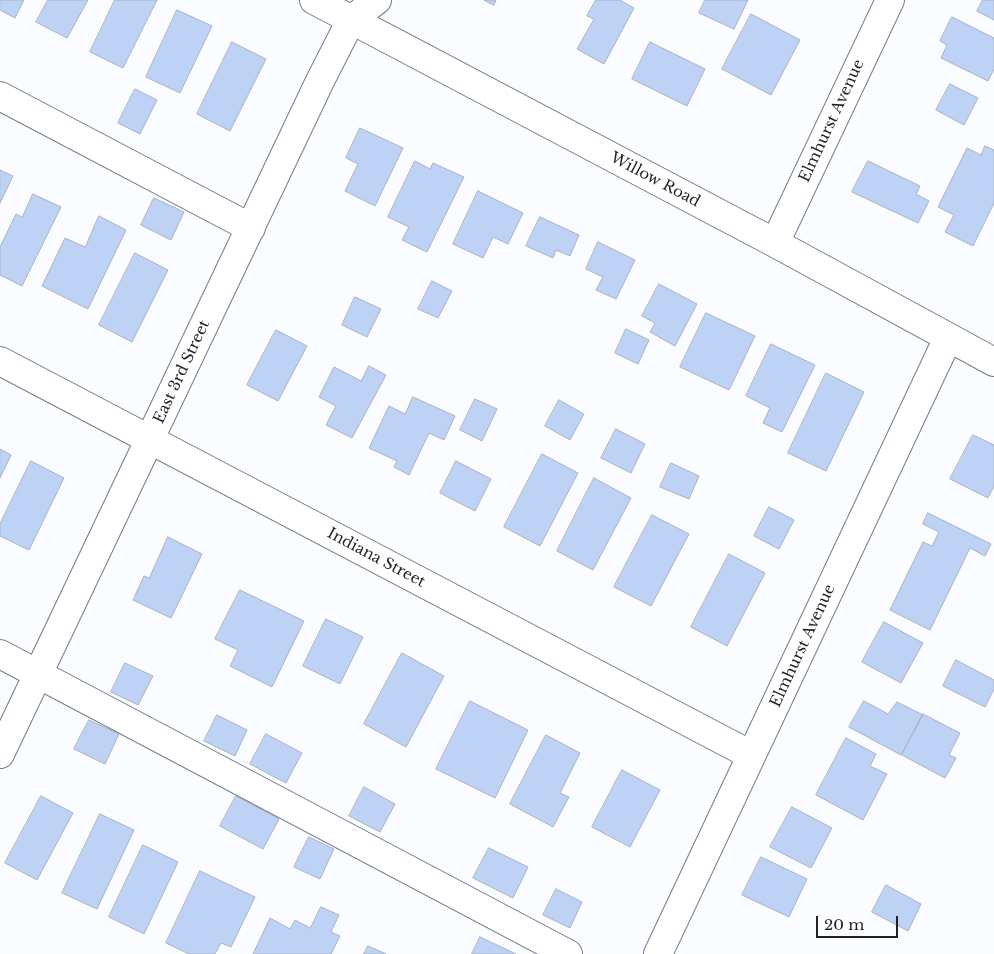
<!DOCTYPE html>
<style>
body{margin:0}
#map{position:relative;width:994px;height:954px;overflow:hidden;background:#fafcff;font-family:"Libre Baskerville",serif}
canvas{display:block}
.scale{position:absolute;left:816px;top:916px;width:82px;height:22px;box-sizing:border-box;border:2px solid #1f2228;border-top:0;padding-left:6px;font-size:15px;line-height:18px;white-space:nowrap;color:#1f2228;-webkit-text-stroke:4px #fff;paint-order:stroke}
</style>
<div id="map">
<canvas width="994" height="954"></canvas>
<div class="scale">20 m</div>
</div>
<script>
const g = document.querySelector('canvas').getContext('2d');
g.lineJoin = 'round';
function fillPath(path, color) { g.fillStyle = color; g.fill(path, 'evenodd'); }
function trace(path, color, width, dash) { g.strokeStyle = color; g.lineWidth = width; g.lineCap = dash ? 'butt' : 'round'; g.setLineDash(dash || []); g.stroke(path); }
function write(font, color, halo, rows, align = 'center') {
  g.font = font + ' "Libre Baskerville",serif'; g.lineWidth = 4; g.setLineDash([]); g.textBaseline = 'middle'; g.strokeStyle = halo; g.fillStyle = color; for (const [text, x, y, turn = 0] of rows) {
    g.save(); g.translate(x, y); g.rotate((+turn || 0) * Math.PI / 180); g.textAlign = isNaN(turn) ? turn : align; if (halo) g.strokeText(text, 0, 0); g.fillText(text, 0, 0); g.restore();
  }
}
const building = new Path2D(`
 M0,0h24l-9,18 -15,-8z
 M48,0h40l-21,38 -31,-16z
 M115,0h42l-34,68 -33,-16z
 M484,0h12l-2,5z
 M596,0h24l14,8 -30,56 -27,-15 17,-30 -7,-3z
 M705,0h43l-14,29 -35,-16z
 M983,0h11v20l-17,-9z
 M177,10l35,16 -32,67 -34,-16z
 M751,14l49,26 -29,55 -49,-26z
 M952,17l42,21v31l-6,12 -47,-23 6,-13 -7,-4z
 M232,42l34,17 -36,72 -33,-17z
 M650,42l55,27 -18,37 -55,-27z
 M950,84l28,14 -14,27 -28,-15z
 M135,89l22,11 -17,34 -22,-11z
 M360,128l43,20 -28,58 -30,-15 13,-27 -12,-6z
 M985,146l9,4v53l-21,43 -28,-14 9,-17 -16,-8 29,-59 14,7z
 M415,161l15,8 3,-6 31,14 -37,75 -25,-12 7,-13 -21,-10z
 M868,161l52,25 -4,8 13,7 -11,22 -66,-31z
 M0,170l13,6 -13,27z
 M478,191l45,22 -15,31 -15,-7 -10,21 -30,-14z
 M33,194l28,13 -39,79 -22,-11v-28l16,-33 6,3z
 M154,198l30,14 -13,28 -30,-15z
 M99,216l27,14 -38,79 -46,-23 23,-48 20,9z
 M540,217l39,18 -9,21 -14,-6 -3,8 -27,-12z
 M598,242l37,18 -19,39 -20,-9 7,-13 -17,-8z
 M135,253l33,17 -36,72 -33,-17z
 M432,281l20,10 -14,27 -20,-9z
 M659,284l38,20 -22,42 -25,-14 5,-9 -13,-7z
 M355,297l26,12 -14,28 -25,-12z
 M706,313l49,23 -26,54 -49,-23z
 M626,329l23,11 -11,24 -23,-11z
 M276,330l31,16 -29,55 -31,-16z
 M771,344l44,21 -33,67 -19,-9 7,-15 -24,-12z
 M369,366l17,9 -34,63 -26,-13 10,-19 -17,-9 15,-30 27,14z
 M826,373l38,19 -38,79 -38,-18z
 M413,397l42,19 -11,24 -15,-7 -20,42 -15,-8 3,-6 -28,-13 20,-42 16,8z
 M475,399l22,10 -15,32 -22,-11z
 M559,400l25,14 -14,26 -25,-14z
 M616,429l29,15 -14,29 -30,-15z
 M973,435l21,10v41l-6,12 -38,-19z
 M0,449l11,6 -11,23z
 M542,454l36,19 -38,73 -36,-19z
 M31,461l33,17 -35,72 -29,-14v-12z
 M456,461l35,18 -16,32 -35,-18z
 M671,463l28,13 -10,23 -29,-12z
 M594,478l37,20 -38,72 -36,-19z
 M769,507l25,13 -15,29 -25,-13z
 M928,513l63,31 -6,12 -15,-8 -40,82 -40,-20 33,-68 9,4 7,-14 -16,-8z
 M652,515l37,19 -38,72 -37,-19z
 M168,537l34,17 -31,64 -38,-18 11,-24 5,2z
 M729,554l36,19 -38,73 -36,-19z
 M240,590l64,31 -32,66 -42,-21 8,-16 -23,-11z
 M326,619l37,18 -23,47 -37,-18z
 M884,622l39,21 -22,40 -39,-21z
 M402,653l42,23 -38,71 -42,-23z
 M956,660l38,20v9l-9,18 -42,-21z
 M125,663l28,13 -15,29 -27,-13z
 M470,701l58,29 -33,68 -59,-29z
 M864,701l24,13 9,-12 26,13 -22,40 -52,-28z
 M923,714l37,19 -11,22 7,3 -11,20 -43,-23z
 M217,715l30,15 -12,26 -31,-15z
 M89,720l30,14 -14,30 -31,-15z
 M266,734l36,19 -16,30 -36,-19z
 M546,735l34,18 -20,40 9,4 -16,30 -43,-23z
 M846,738l30,16 -6,12 17,8 -24,46 -47,-25z
 M622,770l38,20 -30,57 -38,-20z
 M364,787l31,17 -15,28 -31,-16z
 M41,796l32,17 -36,67 -32,-17z
 M236,796l43,23 -16,30 -43,-23z
 M792,807l40,21 -21,40 -41,-21z
 M100,814l34,16 -37,79 -35,-16z
 M309,837l25,12 -14,30 -26,-12z
 M143,845l35,17 -34,72 -35,-17z
 M489,848l39,19 -15,31 -40,-20z
 M761,857l46,22 -18,38 -47,-22z
 M200,871l55,26 -24,50 -10,-4 -6,11h-26l-23,-11z
 M886,885l35,19 -13,27 -36,-19z
 M556,889l26,13 -12,26 -27,-13z
 M321,907l18,8 -8,17 9,4 -9,18h-78l17,-36 20,11 5,-9 15,8z
 M480,937l36,17h-44z
 M368,946l18,8h-22z`);
fillPath(building, '#bed2f5');
trace(building, '#aab2c1', 1);
const minor = new Path2D(`
 M314,0l461,243 219,119
 M0,96l251,132
 M775,243l115,-243
 M0,361l751,394
 M0,654l568,300
 M0,754l320,-673 31,-61 26,-20
 M658,954l290,-616`);
trace(minor, '#747c8a', 30);
trace(minor, '#fff', 28);
write('15px', '#1f2228', '#fff', [
 ["Elmhurst Avenue",832,121,-65],
 ["Willow Road",655,180,28],
 ["East 3rd Street",182,372,-65],
 ["Indiana Street",376,558,28],
 ["Elmhurst Avenue",803,646,-65]
]);
</script>
